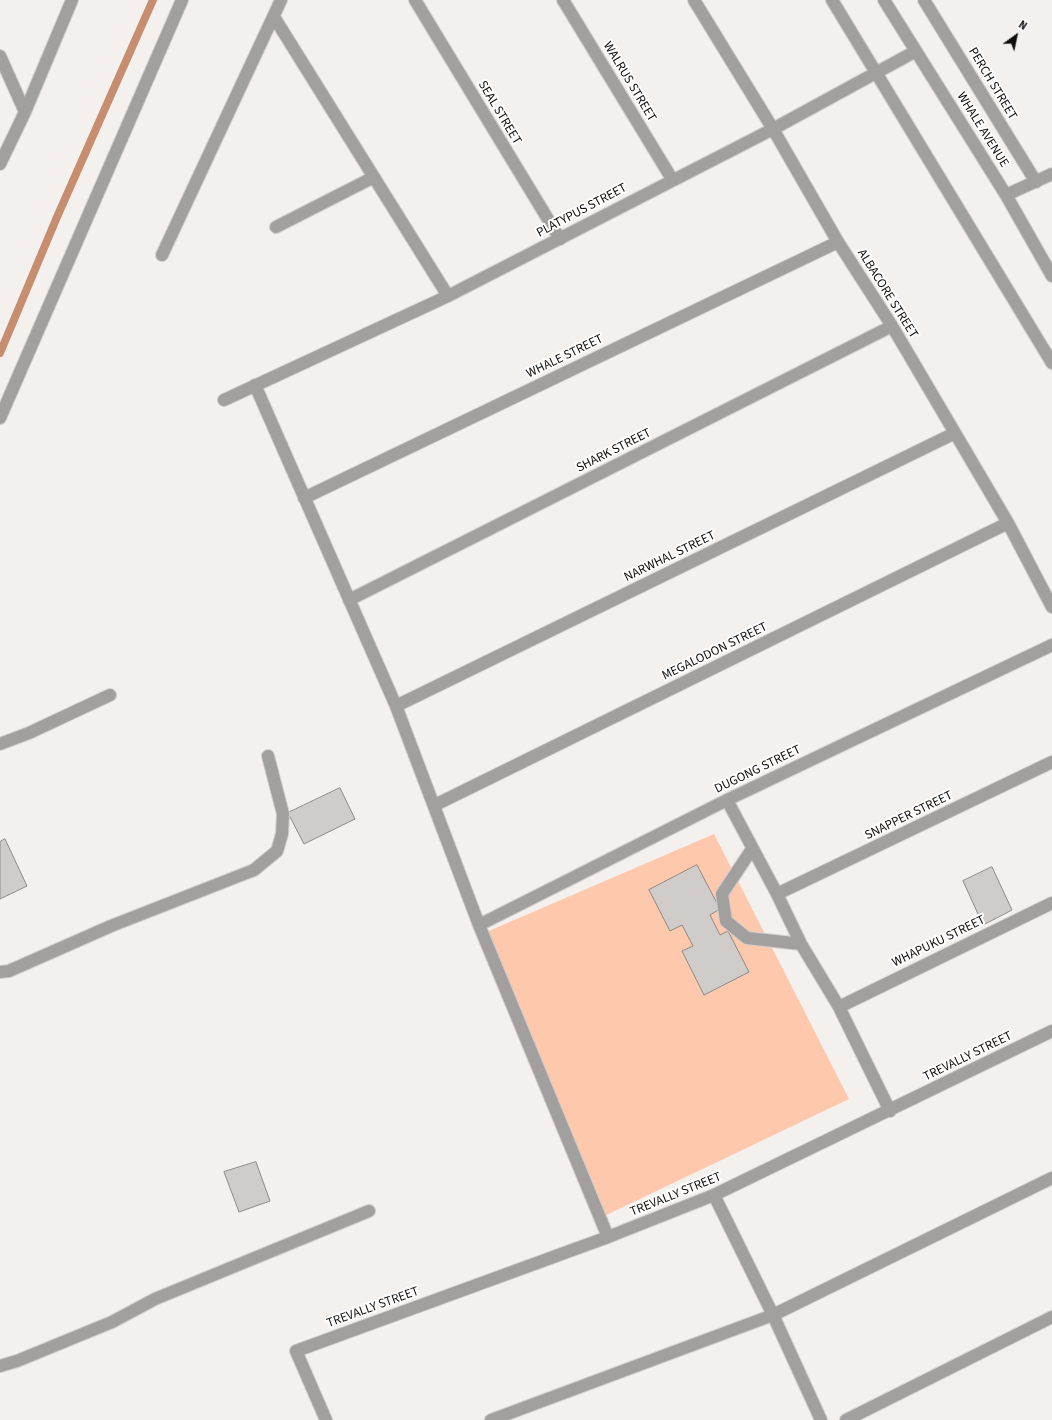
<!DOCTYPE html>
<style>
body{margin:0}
#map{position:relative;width:1052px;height:1420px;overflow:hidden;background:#f4f0ee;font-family:"Source Sans 3",sans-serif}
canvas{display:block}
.north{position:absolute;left:996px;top:16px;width:40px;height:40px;-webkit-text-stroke:3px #fffefe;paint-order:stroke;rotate:33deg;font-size:11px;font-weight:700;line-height:16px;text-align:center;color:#0f0e0d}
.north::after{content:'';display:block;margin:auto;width:14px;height:18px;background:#0f0e0d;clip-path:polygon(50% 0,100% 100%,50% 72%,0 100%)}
</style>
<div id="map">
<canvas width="1052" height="1420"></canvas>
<div class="north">N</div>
</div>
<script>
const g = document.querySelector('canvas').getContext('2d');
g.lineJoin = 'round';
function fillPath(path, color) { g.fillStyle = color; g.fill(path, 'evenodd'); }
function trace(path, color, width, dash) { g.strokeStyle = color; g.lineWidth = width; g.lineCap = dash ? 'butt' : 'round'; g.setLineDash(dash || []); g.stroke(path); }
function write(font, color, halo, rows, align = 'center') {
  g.font = font + ' "Source Sans 3",sans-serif'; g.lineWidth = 4; g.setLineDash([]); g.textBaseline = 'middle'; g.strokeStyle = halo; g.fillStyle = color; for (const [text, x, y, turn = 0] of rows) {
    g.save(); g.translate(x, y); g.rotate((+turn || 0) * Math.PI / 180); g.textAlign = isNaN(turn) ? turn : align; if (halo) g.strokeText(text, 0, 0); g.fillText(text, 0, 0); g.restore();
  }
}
fillPath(new Path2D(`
 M714,834l135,265 -251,120 -114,-286z`), '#fec8ac');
trace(new Path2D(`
 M0,353l57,-136 96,-217`), '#c78d6f', 8);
const building = new Path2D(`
 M340,788l15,31 -51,25 -16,-31z
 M5,839l22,47 -27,13v-57z
 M697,865l23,44 -10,6 10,20 8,-4 21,41 -45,23 -22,-44 11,-5 -11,-21 -12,6 -21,-41z
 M992,867l20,43 -29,15 -20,-44z
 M256,1162l14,39 -31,11 -15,-40z`);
fillPath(building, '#d0ccca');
trace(building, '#8d8987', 1);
const minor = new Path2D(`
 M415,0l145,239
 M563,0l109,179
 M694,0l79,129 65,113 54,84 63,107 53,90 44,84
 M832,0l220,363
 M884,0l122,195 46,81
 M924,0l112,182
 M274,17l174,279
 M0,56l25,56
 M0,164l25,-52 47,-112
 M1006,195l46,-21
 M276,227l98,-50
 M162,255l119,-255
 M255,385l141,321 83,219 129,312
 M224,400l224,-104 325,-167 143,-78
 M0,418l182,-418
 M304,498l534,-256
 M349,600l543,-274
 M396,706l559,-273
 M0,744l29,-11 81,-38
 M727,800l50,94 24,50 38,63 51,104
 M435,805l573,-282
 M752,849l-30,45 4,27 21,17 54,6
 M777,894l275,-132
 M479,925l248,-125 325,-155
 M0,972l9,-1 102,-45 143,-56 23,-19 5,-17 1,-20 -15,-58
 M839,1007l213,-104
 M714,1195l59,120 48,105
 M0,1366l17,-5 95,-39 43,-23 214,-88
 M326,1420l-30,-69 312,-114 106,-42 338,-164
 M491,1420l282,-105 279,-137
 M846,1420l206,-103`);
trace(minor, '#cfccca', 14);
trace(minor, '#a2a09f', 12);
write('13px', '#0f0e0d', '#fffefe', [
 ["WALRUS STREET",629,82,59],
 ["PERCH STREET",992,84,59],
 ["SEAL STREET",499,113,59],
 ["WHALE AVENUE",982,130,58],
 ["PLATYPUS STREET",582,211,-28],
 ["ALBACORE STREET",887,294,58],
 ["WHALE STREET",565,357,-26],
 ["SHARK STREET",614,451,-27],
 ["NARWHAL STREET",670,557,-26],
 ["MEGALODON STREET",715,652,-26],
 ["DUGONG STREET",758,770,-26],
 ["SNAPPER STREET",909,816,-26],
 ["WHAPUKU STREET",939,942,-26],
 ["TREVALLY STREET",968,1057,-26],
 ["TREVALLY STREET",676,1195,-22],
 ["TREVALLY STREET",373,1308,-20]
]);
</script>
